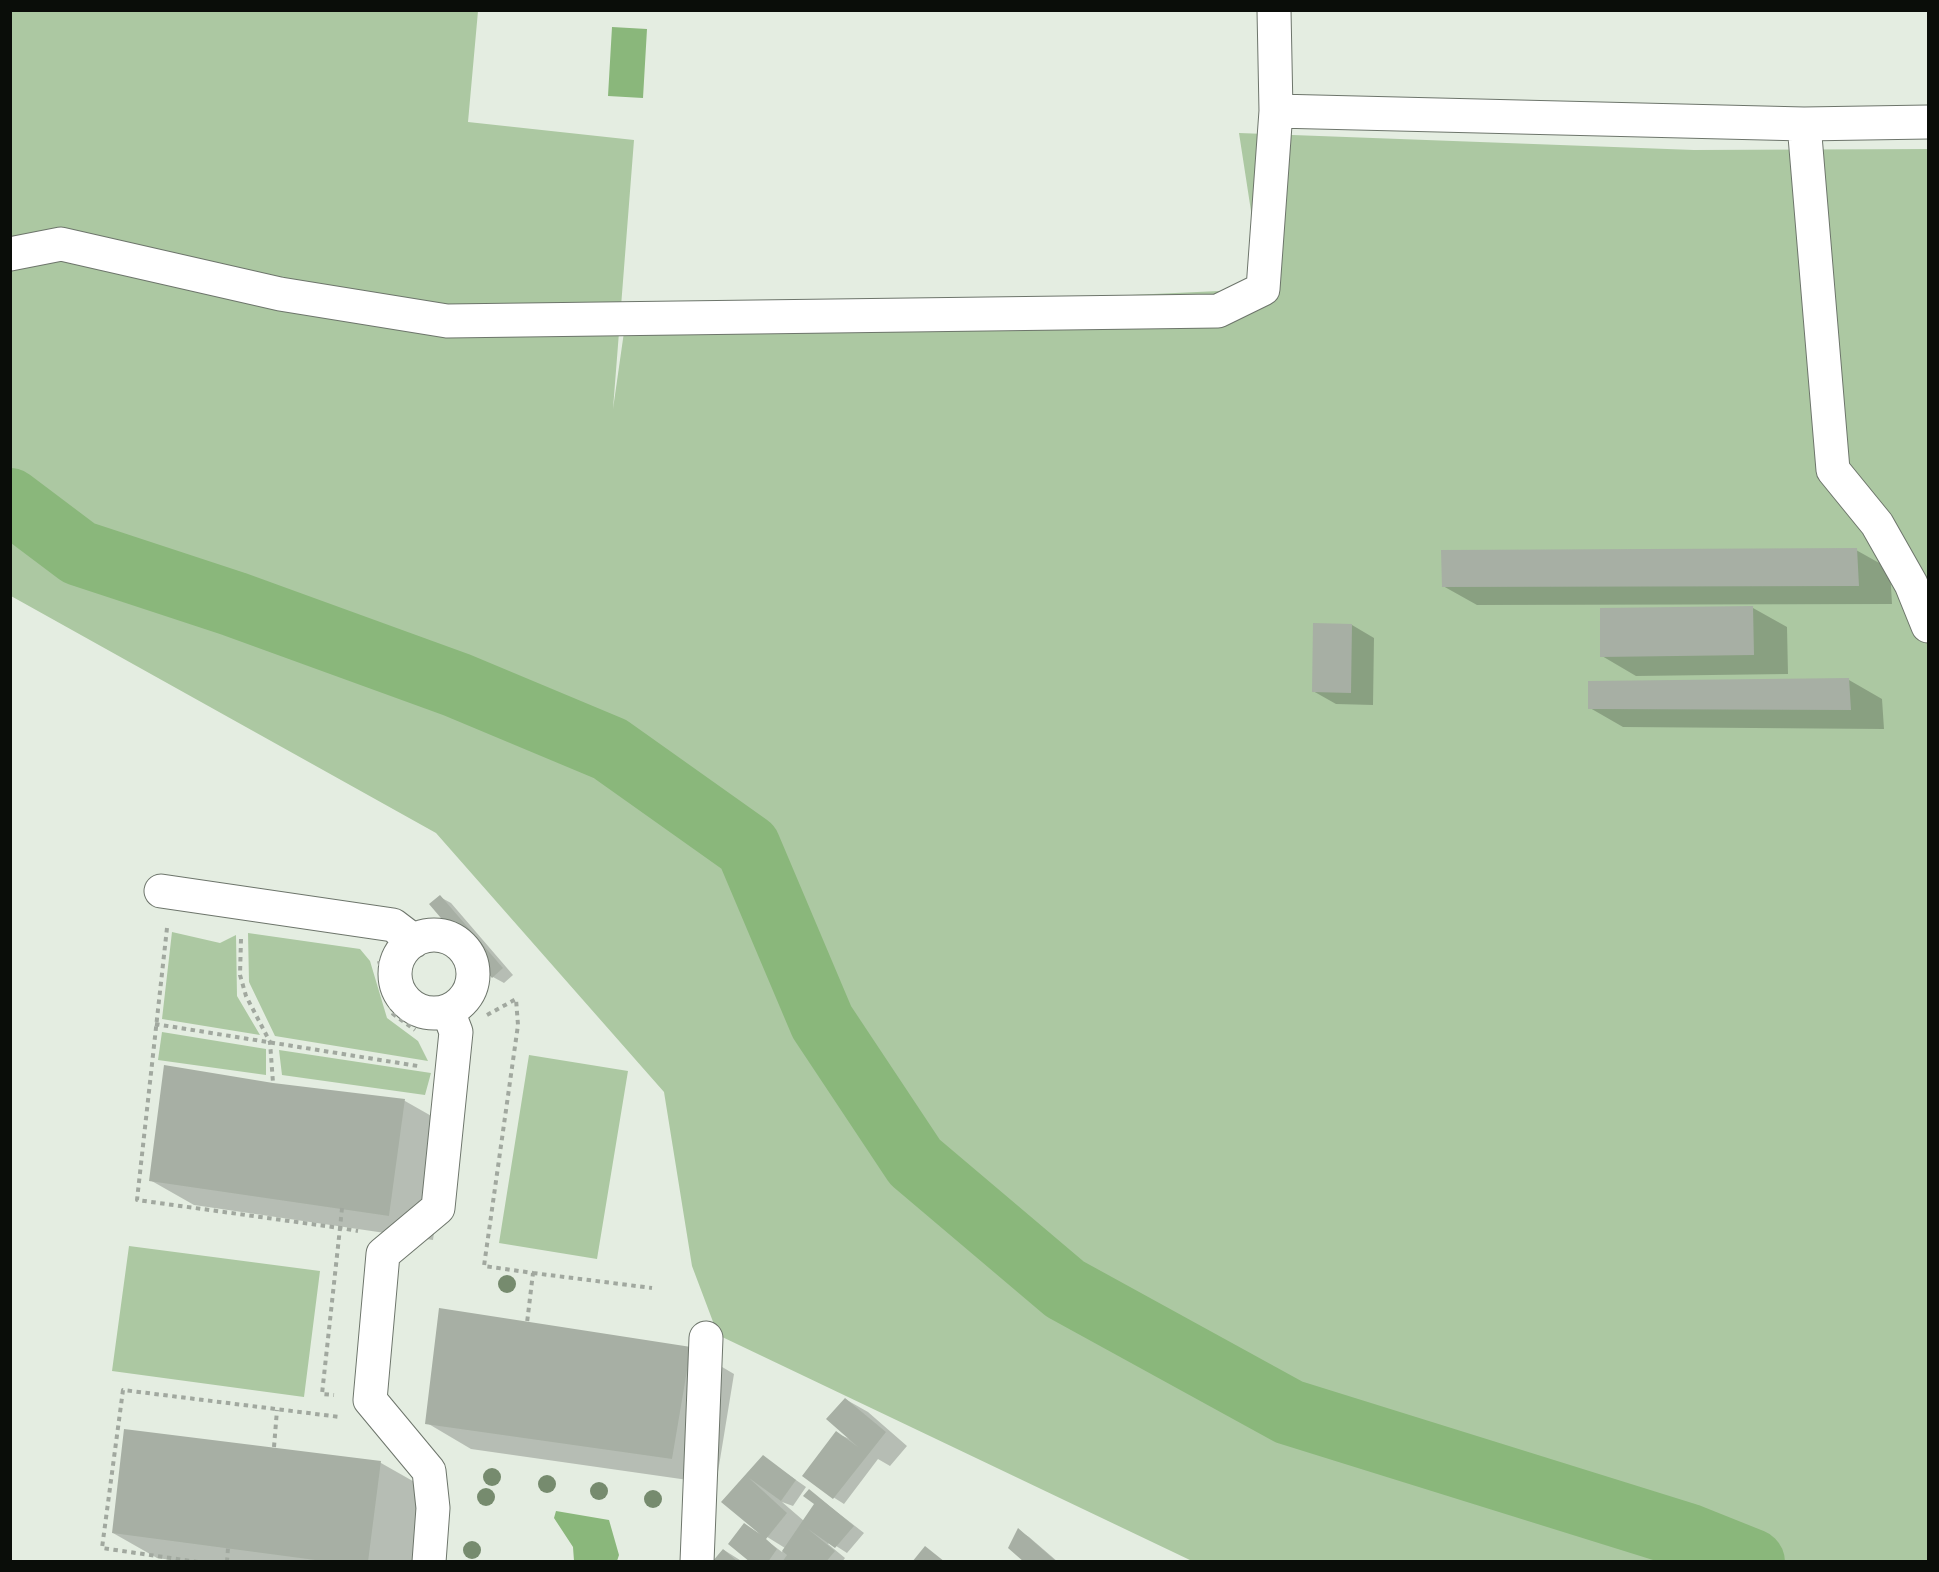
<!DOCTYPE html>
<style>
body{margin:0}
#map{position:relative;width:1939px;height:1572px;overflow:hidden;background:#e4ede1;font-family:Spectral,serif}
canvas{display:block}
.frame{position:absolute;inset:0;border:12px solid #0a0d09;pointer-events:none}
</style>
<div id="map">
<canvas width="1939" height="1572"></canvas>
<div class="frame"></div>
</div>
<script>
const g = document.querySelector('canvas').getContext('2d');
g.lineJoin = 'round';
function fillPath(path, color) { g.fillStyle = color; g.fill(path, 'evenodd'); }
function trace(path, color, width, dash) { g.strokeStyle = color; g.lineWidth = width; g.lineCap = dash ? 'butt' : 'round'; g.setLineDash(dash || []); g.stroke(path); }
fillPath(new Path2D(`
 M10,11h468l-10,111 166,18 -21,269 13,-91 637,-29 -24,-156 455,17 234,-1v1412h-736l-474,-226 -26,-69 -28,-174 -228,-259 -425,-237z
 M172,932l48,11 16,-8 1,61 23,39 -98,-16z
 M248,933l112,16 10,12 17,57 31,23 10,20 -153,-25 -26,-54z
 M162,1032l104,17v26l-108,-15z
 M279,1050l152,23 -6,22 -143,-20z
 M529,1055l99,16 -31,188 -98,-16z
 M129,1246l191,25 -16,126 -192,-26z`), '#acc8a2');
fillPath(new Path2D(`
 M612,27l35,2 -4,69 -35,-2z
 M556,1511l53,9 10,35 -2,6h-43l-1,-14 -19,-29z`), '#8ab77b');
fillPath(new Path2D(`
 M1856,550l34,19 2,35 -415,1 -34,-19z
 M1753,608l34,19 1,47 -152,2 -34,-20z
 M1352,625l22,13 -1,67 -37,-1 -23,-13z
 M1849,680l33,19 2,30 -261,-2 -33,-19z
 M440,897l11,6 62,72 -9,8 -11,-6z
 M273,1084l132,17 44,25 -16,114 -239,-35 -44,-25z
 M690,1348l44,26 -18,110 -245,-35 -44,-26z
 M845,1399l23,13 39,34 -17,20 -12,-7 -34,45 -11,-7 3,-64 16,7z
 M126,1430l255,33 44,25 -10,74h-230l-28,-4 -44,-25z
 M763,1457l43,30 -13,19 -11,-4 22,19 12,-17 -6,-13 54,42 -17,20 -17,-11 -2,2 17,14 -3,4h-89l-8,-37 15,9 -36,-32zM764,1535l21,13 -3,4 -20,-15z
 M1018,1530l11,7 29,25h-31z
 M724,1550l19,12h-29z`), '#0003');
trace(new Path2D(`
 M10,501l69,52 155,51 223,81 153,64 138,98 74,175 93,140 150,127 224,123 398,124 65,26`), '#8ab77b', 66);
fillPath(new Path2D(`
 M1857,548l2,38 -417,1 -1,-37z
 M1753,606l1,49 -154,2v-49z
 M1313,623l39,1 -1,69 -39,-1z
 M1849,678l2,32 -263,-1v-28z
 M440,895l63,73 -11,10 -63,-74z
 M164,1065l109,18 132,16 -16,117 -240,-35z
 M439,1308l252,39 -19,112 -247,-35z
 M845,1398l41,34 -53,67 -31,-23 34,-45 22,16 -32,-28z
 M124,1429l257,32 -13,101h-38l-218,-29z
 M763,1455l33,25 -15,21 -32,-23 38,35 -21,26 11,10 -9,13h-18l-22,-18 16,-21 17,12 -40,-33z
 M809,1489l45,37 -19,22 -27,-19 27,22 -9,11h-44l5,-7 -5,-4 32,-47 -11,-8z
 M1018,1528l39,34h-33l-16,-14z
 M925,1546l20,16h-33z
 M723,1549l15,13h-26z`), '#a7afa4');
const minor = new Path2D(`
 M1276,111l528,13 124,-2
 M1804,124l29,346 44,54 34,60 17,42
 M10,254l51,-10 219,50 167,27 771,-10 45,-22 13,-178 -2,-101
 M161,891l232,34 21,16
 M395 974a39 39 0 1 1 78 0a39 39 0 1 1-78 0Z
 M429,1562l4,-54 -4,-37 -59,-71 13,-146 55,-46 18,-176 -8,-21
 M697,1562l9,-224`);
trace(minor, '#6d756b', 35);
trace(new Path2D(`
 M167,928l-30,272 203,28 -18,166 12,1
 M241,939l-1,36 6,21 24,46 3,41
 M379,961l14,53 22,16
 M487,1015l29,-16 2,26 -34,241 49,7 -6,50
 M155,1024l263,42
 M342,1208l-2,20 18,3
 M533,1273l119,15
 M274,1447l3,-37
 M198,1562l-96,-14 21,-158 217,27
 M227,1562l1,-14`), '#a1a89f', 4, [4.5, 4.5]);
trace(minor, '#fff', 33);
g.fillStyle = '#768b6e';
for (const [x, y] of [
 [507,1284],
 [492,1477],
 [547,1484],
 [599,1491],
 [486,1497],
 [653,1499],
 [472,1550]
]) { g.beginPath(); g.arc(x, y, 9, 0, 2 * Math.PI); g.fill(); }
</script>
